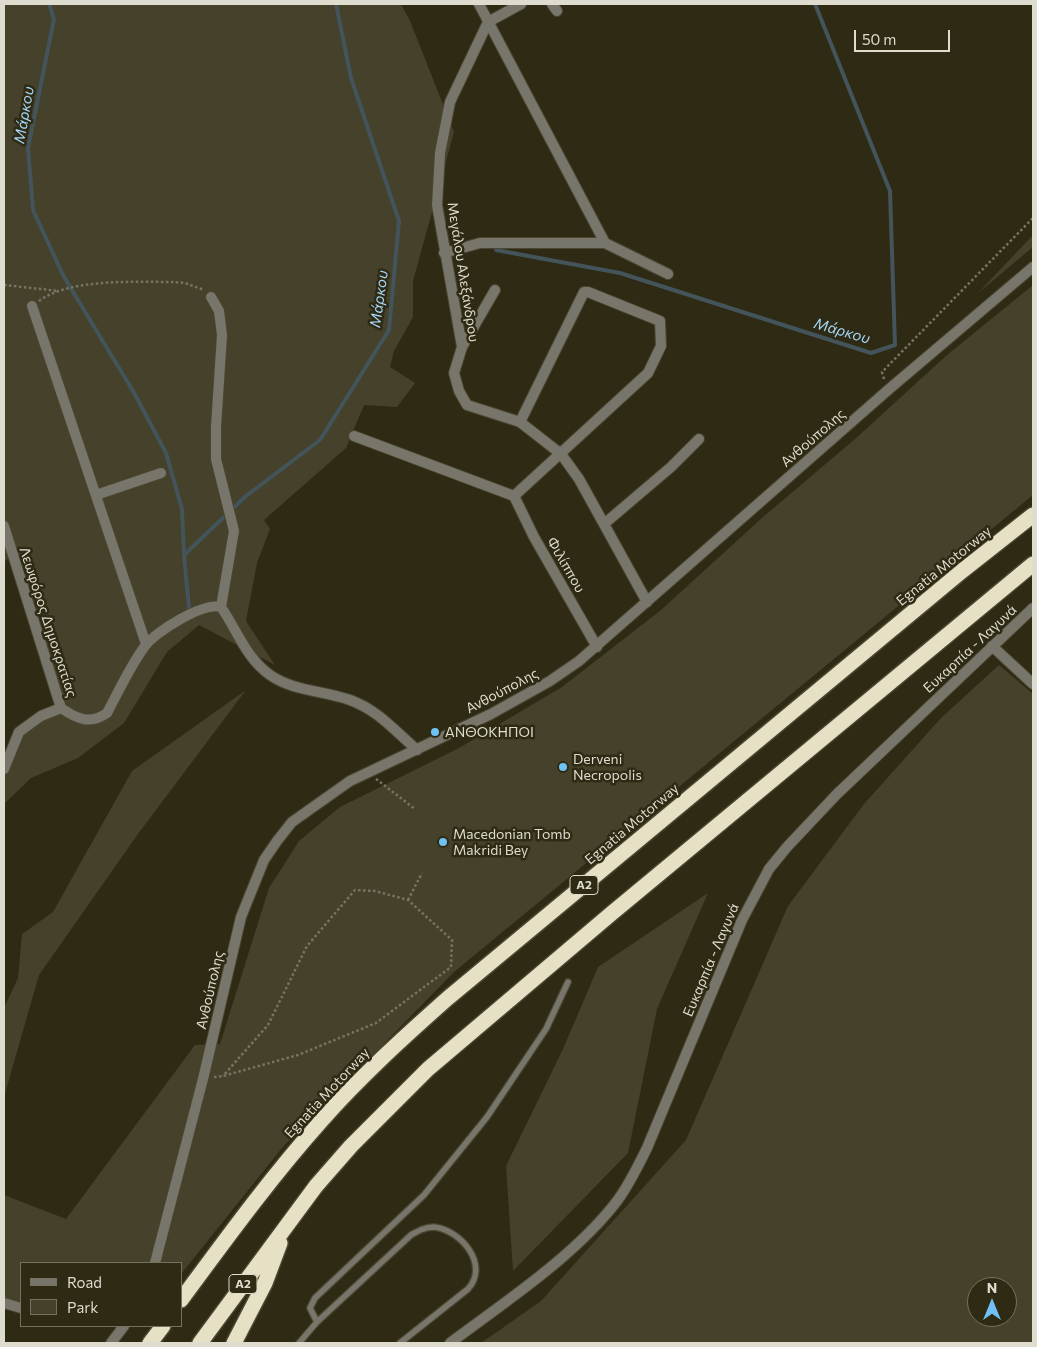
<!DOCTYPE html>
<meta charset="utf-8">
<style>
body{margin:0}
#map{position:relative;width:1037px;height:1347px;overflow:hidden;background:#2f2a14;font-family:Commissioner,sans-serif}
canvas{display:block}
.frame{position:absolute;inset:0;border:5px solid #dedcce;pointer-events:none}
.legend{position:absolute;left:20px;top:1262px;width:162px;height:65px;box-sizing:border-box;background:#2f2a14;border:1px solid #75715e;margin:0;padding:6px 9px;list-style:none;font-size:15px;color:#dedcce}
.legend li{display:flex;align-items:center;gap:10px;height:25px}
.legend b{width:25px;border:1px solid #75715e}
.north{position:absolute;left:967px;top:1277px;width:50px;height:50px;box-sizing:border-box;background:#2f2a14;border:1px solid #75715e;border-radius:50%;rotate:0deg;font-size:14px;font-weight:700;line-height:20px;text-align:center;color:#dedcce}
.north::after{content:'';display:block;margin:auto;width:18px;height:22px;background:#6fc2f4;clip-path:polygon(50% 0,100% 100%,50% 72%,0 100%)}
.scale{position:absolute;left:854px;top:30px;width:96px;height:22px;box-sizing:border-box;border:2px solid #dedcce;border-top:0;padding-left:6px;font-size:15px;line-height:18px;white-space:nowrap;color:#dedcce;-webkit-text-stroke:4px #2f2a14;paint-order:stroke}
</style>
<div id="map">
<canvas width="1037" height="1347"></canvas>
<div class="frame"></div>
<ul class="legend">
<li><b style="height:6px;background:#78766b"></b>Road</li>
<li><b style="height:14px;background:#45412a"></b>Park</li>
</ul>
<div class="north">N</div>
<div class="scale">50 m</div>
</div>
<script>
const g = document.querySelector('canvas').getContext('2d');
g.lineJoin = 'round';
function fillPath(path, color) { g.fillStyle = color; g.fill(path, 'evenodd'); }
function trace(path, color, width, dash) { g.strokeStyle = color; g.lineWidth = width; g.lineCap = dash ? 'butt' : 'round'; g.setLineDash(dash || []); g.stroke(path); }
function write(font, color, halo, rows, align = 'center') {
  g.font = font + ' Commissioner,sans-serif'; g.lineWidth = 5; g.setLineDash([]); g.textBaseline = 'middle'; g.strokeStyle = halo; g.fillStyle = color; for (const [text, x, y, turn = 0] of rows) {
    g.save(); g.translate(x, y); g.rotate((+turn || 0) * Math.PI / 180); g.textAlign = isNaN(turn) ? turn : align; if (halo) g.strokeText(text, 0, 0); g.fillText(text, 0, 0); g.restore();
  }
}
fillPath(new Path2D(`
 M4,4h397l9,17 44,111 -41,149v36l-19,34 -4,16 25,16 -18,24 -33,-2 -18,43 -82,72 6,9 -13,34 -11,58 29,44 -76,-40 -32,27 -43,71 -46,35 -47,20 -27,26v-35l15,-37 42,-24 -49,-152 -8,6z
 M1033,235v12l-56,47z
 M1033,285v210l-579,477 -172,176 -101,126v-11h-160v39l-17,-3v-104l62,24 129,-174 25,-1 49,-156 30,-47 41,-34 119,-59 103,-61 99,-77 102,-93 92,-78 92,-84z
 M999,665l34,29v649h-552l60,-42 145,-161 102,-234 76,-102 77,-86zM977,1287h30v30h-30z
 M246,690l-108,144 -99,141 -35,122v-89l14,-30 4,-44 31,-22 79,-141z
 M708,893l-51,116 -29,144 -115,118 -7,-105 57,-117 35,-82z`), '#45412a');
trace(new Path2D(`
 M49,4l5,15 -26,129 5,62 31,67 69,114 33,62 16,56 2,45
 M496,250l124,23 251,80 24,-8 -5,-154 -75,-187
 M189,608l-5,-53 62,-59 74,-56 69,-110 10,-109 -48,-143 -15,-74`), '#43545a', 4);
const service = new Path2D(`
 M317,1322l94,-87c7,-4 14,-8 23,-8 27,3 56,38 34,62l-68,54
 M299,1343l18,-21 -7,-14 5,-10 109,-103 63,-78 59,-88 22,-47`);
const minor = new Path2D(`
 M479,4l126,239
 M552,4l5,7
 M488,22l-38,80 -10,51 -3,52 25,142 -8,26 5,18 8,14 53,17 41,32 18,25 68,123
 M488,22l33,-18
 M444,253l36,-10h125l63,31
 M211,297l8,14 3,24 -6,92v32l18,72 -13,76
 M32,306l114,338
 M462,347l33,-57
 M354,436l160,60
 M96,495l65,-22
 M514,496l134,-123 13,-27 -1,-25 -72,-29h-4l-64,130
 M514,496l20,41 63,110
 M604,524l67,-57 28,-28
 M4,526l57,182c16,11 29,17 46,5 12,-22 23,-47 38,-67 10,-14 58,-44 76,-39 16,23 25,51 49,68 25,17 53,15 80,25 28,10 45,31 67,50
 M992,646l41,38
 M4,769l15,-37 22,-16 20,-8
 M4,1303l17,5`);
const tertiary = new Path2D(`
 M155,1263l48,-184 38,-162 23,-57 13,-19 15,-19 58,-41 141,-67 59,-33 29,-20 309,-271 145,-123
 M111,1343l13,-17
 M450,1343c55,-41 126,-88 167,-142 12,-16 21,-35 30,-53l95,-228 27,-51 18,-22 50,-53 196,-186`);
const motorway = new Path2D(`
 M181,1300c45,-61 90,-123 141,-180 39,-44 82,-83 126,-122l514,-427 71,-56
 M150,1343l13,-17
 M200,1343l116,-157 35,-40 77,-77 184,-156 421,-349
 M234,1343l31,-60 15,-40`);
trace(service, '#4b4632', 8);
trace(minor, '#4b4632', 12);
trace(tertiary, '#4b4632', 12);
trace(motorway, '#4b4632', 18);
trace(new Path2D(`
 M4,285l55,6
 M39,301c31,-23 98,-19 135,-19l11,1 19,7
 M884,379l-2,-7 151,-154
 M376,779l39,30
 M408,900l14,-27
 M214,1077l9,-1 75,-21 78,-32 75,-56 1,-27 -44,-40 -33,-9 -20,-1 -48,56 -39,79 -45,51`), '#787462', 2.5, [2.5, 2.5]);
trace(service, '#78766b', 5.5);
trace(minor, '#78766b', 10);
trace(tertiary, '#78766b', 10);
trace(motorway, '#e6e0c5', 15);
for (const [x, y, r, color] of [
 [435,732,5,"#6fc2f4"],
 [563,767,5,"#6fc2f4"],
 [443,842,5,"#6fc2f4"]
]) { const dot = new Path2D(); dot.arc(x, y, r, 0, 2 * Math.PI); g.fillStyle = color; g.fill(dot); trace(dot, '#2f2a14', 2); }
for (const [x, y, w] of [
 [584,885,28],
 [243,1284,28]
]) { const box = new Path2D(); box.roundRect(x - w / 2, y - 9.5, w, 19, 4); g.fillStyle = '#2f2a14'; g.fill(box); trace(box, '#dedcce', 1); }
write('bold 12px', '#dedcce', null, [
 ["Α2",584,885],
 ["Α2",243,1284]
]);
write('14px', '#dedcce', '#2f2a14', [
 ["Μεγάλου Αλεξάνδρου",463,272,81],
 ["Ανθούπολης",813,438,-41],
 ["Φιλίππου",566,565,60],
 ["Egnatia Motorway",944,566,-39],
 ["Λεωφόρος Δημοκρατίας",48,622,72],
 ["Ευκαρπία - Λαγυνά",970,649,-43],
 ["Ανθούπολης",502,691,-28],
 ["Egnatia Motorway",632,824,-40],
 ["Ευκαρπία - Λαγυνά",711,960,-67],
 ["Ανθούπολης",210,990,-77],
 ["Egnatia Motorway",327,1093,-47]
]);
write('14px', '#dedcce', '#2f2a14', [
 ["ΑΝΘΟΚΗΠΟΙ",445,732],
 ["Derveni",573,759],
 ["Necropolis",573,775],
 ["Macedonian Tomb",453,834],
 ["Makridi Bey",453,850]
], 'left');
write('italic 15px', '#a5d7f7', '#2f2a14', [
 ["Μάρκου",24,115,-80],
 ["Μάρκου",379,299,-82],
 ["Μάρκου",842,331,16]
]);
</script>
